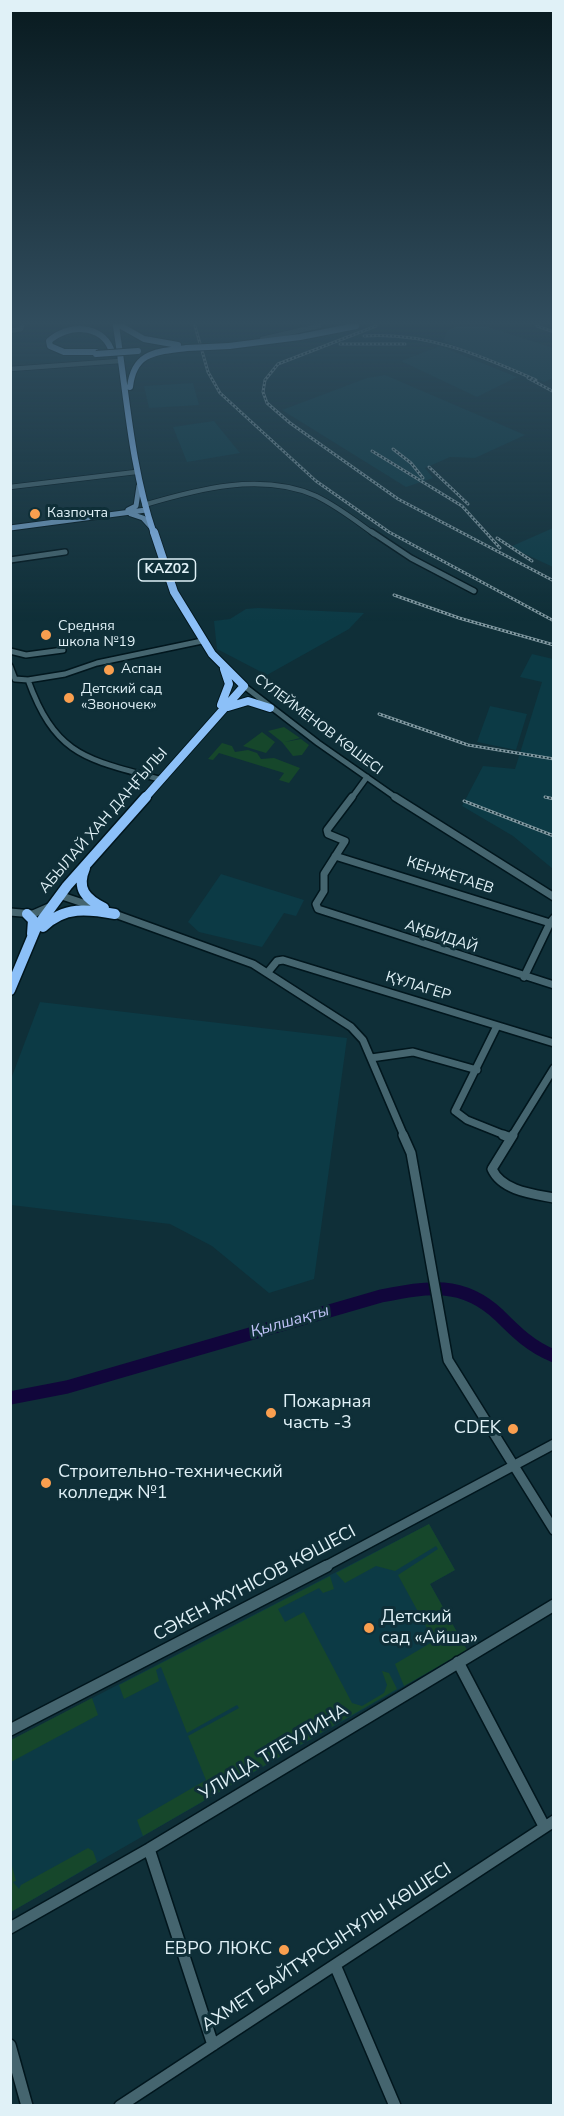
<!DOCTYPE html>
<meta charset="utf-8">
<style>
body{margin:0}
#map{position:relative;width:564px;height:2116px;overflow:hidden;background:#0f2f38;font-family:"Nunito Sans",sans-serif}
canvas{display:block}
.frame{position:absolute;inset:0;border:12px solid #e0f1f7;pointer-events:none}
</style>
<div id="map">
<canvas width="564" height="2116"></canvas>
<div class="frame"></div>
</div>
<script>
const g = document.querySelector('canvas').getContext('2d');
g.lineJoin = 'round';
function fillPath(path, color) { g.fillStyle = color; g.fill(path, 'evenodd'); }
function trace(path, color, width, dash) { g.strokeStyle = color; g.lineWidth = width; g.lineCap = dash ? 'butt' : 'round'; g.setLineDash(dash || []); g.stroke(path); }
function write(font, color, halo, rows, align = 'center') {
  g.font = font + ' "Nunito Sans",sans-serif'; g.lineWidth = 6; g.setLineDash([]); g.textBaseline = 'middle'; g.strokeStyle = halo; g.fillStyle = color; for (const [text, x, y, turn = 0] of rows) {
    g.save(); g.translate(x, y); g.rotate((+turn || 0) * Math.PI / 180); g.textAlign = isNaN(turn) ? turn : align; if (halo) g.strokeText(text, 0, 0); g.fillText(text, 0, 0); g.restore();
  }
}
fillPath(new Path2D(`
 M458,326h27l68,22v30l-9,4 -101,-41 5,-11z
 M440,346l77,31 -40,20 -76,-36z
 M385,375l140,60 -50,23 -25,-1 -25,11 8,10 -27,9 -124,-77 85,-32z
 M193,383l6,22 -50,3 -5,-22z
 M214,421l26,32 -53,9 -14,-35z
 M553,528v39l-43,-20z
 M258,608l106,5 -15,16 -82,46 -50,-26 -3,-28 16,-2 16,-10z
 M532,654l21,5v210l-40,-33 -51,-30 21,-40 32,3 27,-87 -22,-5z
 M490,706l37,8 -11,36 -39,-8z
 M221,874l83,26 -8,16 -12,-3 -22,34 -63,-15 -11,-10z
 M40,1002l307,36 -33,241 -45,14 -57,-47 -42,-22 -159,-19v-126z
 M429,1524l26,46 -25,14 37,66 -456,262v-172z`), '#0c3a45');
fillPath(new Path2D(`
 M284,727l16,11 -15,4 16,-3 8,6 -7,10 -9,1 -11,-14 -14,-11z
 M262,732l13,10 -9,11 -23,-7z
 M222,743l10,3 3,6 13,-2 9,3 4,6 13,-1 26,10 -11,15 -10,-3 5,-7 -65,-20 -6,7 -5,-1z
 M429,1524l26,46 -25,14 37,66 -63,36 -9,-22 39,-23 -36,-66 40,-26 -2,-3 -41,25 -19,-5 -31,17 -9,-10z
 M330,1576l4,13 -11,4 -4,-5 -41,21 7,13 19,-10 48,91 10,3 22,-13 3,-8 -5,-14 7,2 8,16 -254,147 -6,-16 69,-40 -18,-44 51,-28 -2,-3 -50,28 -26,-66 -5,3 3,11 -35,18 -5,-14z
 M92,1698l6,17 -87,47v-22z
 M88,1848l5,3 4,11 -86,50v-50l5,19 -3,1 6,7 2,-4z`), '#16472b');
trace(new Path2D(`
 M10,1398l57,-11 314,-91c46,-9 81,-16 118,19 17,17 32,32 55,41`), '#11063b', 13);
const minorFar4 = new Path2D(`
 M10,331l11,-2 1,-3
 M262,339l57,-13
 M10,369l110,-8
 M10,487l126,-15
 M144,505c54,-16 117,-33 172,-9 21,10 40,25 58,38`);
const minorFar3 = new Path2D(`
 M372,532l39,26 63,33
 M10,560l55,-8
 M10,651l16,4 37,-5
 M10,666l5,13 13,1
 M244,686l74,57 80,56
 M159,779c-72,-20 -103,-22 -131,-99l37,-6 32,-11 105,-22
 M351,799l16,-22`);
const minorFar2 = new Path2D(`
 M352,797l-25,33 1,4 17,7 -21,33v17l-8,13 2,5 236,76
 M395,797l159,100
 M335,856l215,67 4,-5
 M59,895l39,13
 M10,912l23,2 16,-7
 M112,913l141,51 98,63 12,13 41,96
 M268,972l9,-11 6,-1 271,83
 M524,977l26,-54
 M497,1026l-42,85 12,9 40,16
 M371,1058l42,-6 64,18
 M512,1136l42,-68`);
const minorFar1 = new Path2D(`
 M403,1135l8,18 37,207 106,170
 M503,1135l8,3
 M513,1135l-21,34c10,22 41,25 62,29
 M324,1567l230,-123`);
const minor = new Path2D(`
 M458,1662l86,164
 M10,1730l317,-164
 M149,1849l64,196
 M10,1928l139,-79 405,-244
 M335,1965l60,141
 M10,2045l17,61
 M120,2106l434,-285`);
const major = new Path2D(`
 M128,510l8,-4 3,-20
 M131,514l12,4 10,11
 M10,528l136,-18`);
const highwayFar2 = new Path2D(`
 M116,326c11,70 15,141 38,208
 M121,326l23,13 34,6
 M229,346l71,-9 56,-11
 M96,352h-32l-14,-6 -1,-5c18,-17 52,-17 62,8
 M130,387c4,-36 27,-35 57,-39`);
const highwayFar1 = new Path2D(`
 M221,705l8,-21 -5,-15
 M228,707l20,-6 22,7
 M144,799l100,-113 -32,-32 -38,-62 -20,-60`);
const highway = new Path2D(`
 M85,868c-9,21 1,31 19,40
 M27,914l6,6 -1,14
 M43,927c21,-21 45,-18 72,-13
 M10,990l26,-62 31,-42 79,-89`);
trace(minorFar4, '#01161d', 6);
trace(minorFar3, '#01161d', 8);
trace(minorFar2, '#01161d', 10);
trace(minorFar1, '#01161d', 12);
trace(minor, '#01161d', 14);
trace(major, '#01161d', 7);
trace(highwayFar2, '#01161d', 8);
trace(highwayFar1, '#01161d', 10);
trace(highway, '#01161d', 13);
trace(minorFar4, '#45656f', 4.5);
trace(minorFar3, '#45656f', 5);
trace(minorFar2, '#45656f', 7);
trace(minorFar1, '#45656f', 9);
trace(minor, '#45656f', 11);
trace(major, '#709cc1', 5);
trace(highwayFar2, '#8cc0f8', 6);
trace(highwayFar1, '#8cc0f8', 8);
trace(highway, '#8cc0f8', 10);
const rail = new Path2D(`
 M195,326l13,46 12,21 96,88 73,51 165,89
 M376,326l-98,38 -13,16 -2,12 4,11 23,20 108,76 156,82
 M537,326l17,6
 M364,336c64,-4 115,19 172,44
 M340,344h65
 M528,378l26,14
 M393,449l18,14 12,15
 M372,451l90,55 38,42
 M429,467l39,37
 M497,538l35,23
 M394,595l65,23 95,27
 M379,714l89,31 86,14
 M545,797l9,2
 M464,801l90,35`);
trace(rail, '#849ba3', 3);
trace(rail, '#0f2f38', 1.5, [2]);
const highwayBridge = new Path2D(`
 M187,348l42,-2
 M96,354l42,-3`);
trace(highwayBridge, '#01161d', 8, []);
trace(highwayBridge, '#8cc0f8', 6);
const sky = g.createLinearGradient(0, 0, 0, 622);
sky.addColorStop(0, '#081a1f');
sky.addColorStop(0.52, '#314d5e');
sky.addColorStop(1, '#314d5e00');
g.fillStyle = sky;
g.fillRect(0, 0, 564, 622);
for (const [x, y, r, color] of [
 [35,514,6,"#fa9f4f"],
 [46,635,6,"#fa9f4f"],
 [109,670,6,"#fa9f4f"],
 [69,698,6,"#fa9f4f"],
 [271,1413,6,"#fa9f4f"],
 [513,1429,6,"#fa9f4f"],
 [46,1483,6,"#fa9f4f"],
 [369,1628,6,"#fa9f4f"],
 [284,1950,6,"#fa9f4f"]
]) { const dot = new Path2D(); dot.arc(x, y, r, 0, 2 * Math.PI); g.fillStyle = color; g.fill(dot); trace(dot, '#0f2f38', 2); }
write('14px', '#e0f1f7', '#0f2f38', [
 ["Казпочта",47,514],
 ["Средняя",58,627],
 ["школа №19",58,643],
 ["Аспан",121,670],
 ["Детский сад",81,690],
 ["«Звоночек»",81,706]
], 'left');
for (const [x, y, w] of [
 [167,570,57]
]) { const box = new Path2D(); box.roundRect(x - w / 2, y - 11, w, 22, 4.5); g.fillStyle = '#0f2f38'; g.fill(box); trace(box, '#e0f1f7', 1.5); }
write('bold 14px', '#e0f1f7', null, [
 ["KАZ02",167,570]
]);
write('14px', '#e0f1f7', '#0f2f38', [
 ["СҮЛЕЙМЕНОВ КӨШЕСІ",318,725,37]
]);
write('15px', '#e0f1f7', '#0f2f38', [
 ["АБЫЛАЙ ХАН ДАҢҒЫЛЫ",104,821,-49],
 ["КЕНЖЕТАЕВ",450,876,18],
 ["АҚБИДАЙ",441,937,18],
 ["ҚҰЛАГЕР",418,987,17]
]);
write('italic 16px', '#c2c4f9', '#0f2f38', [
 ["Қылшақты",290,1322,-16]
]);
write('18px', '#e0f1f7', '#0f2f38', [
 ["Пожарная",283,1403],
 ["часть -3",283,1424],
 ["CDEK",501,1429,"right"],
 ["Строительно-технический",58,1473],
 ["колледж №1",58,1494],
 ["Детский",381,1618],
 ["сад «Айша»",381,1639],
 ["ЕВРО ЛЮКС",272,1950,"right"]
], 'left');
write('18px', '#e0f1f7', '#0f2f38', [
 ["СӘКЕН ЖҮНІСОВ КӨШЕСІ",255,1584,-28],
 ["УЛИЦА ТЛЕУЛИНА",274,1753,-31],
 ["АХМЕТ БАЙТҰРСЫНҰЛЫ КӨШЕСІ",327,1948,-33]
]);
</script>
